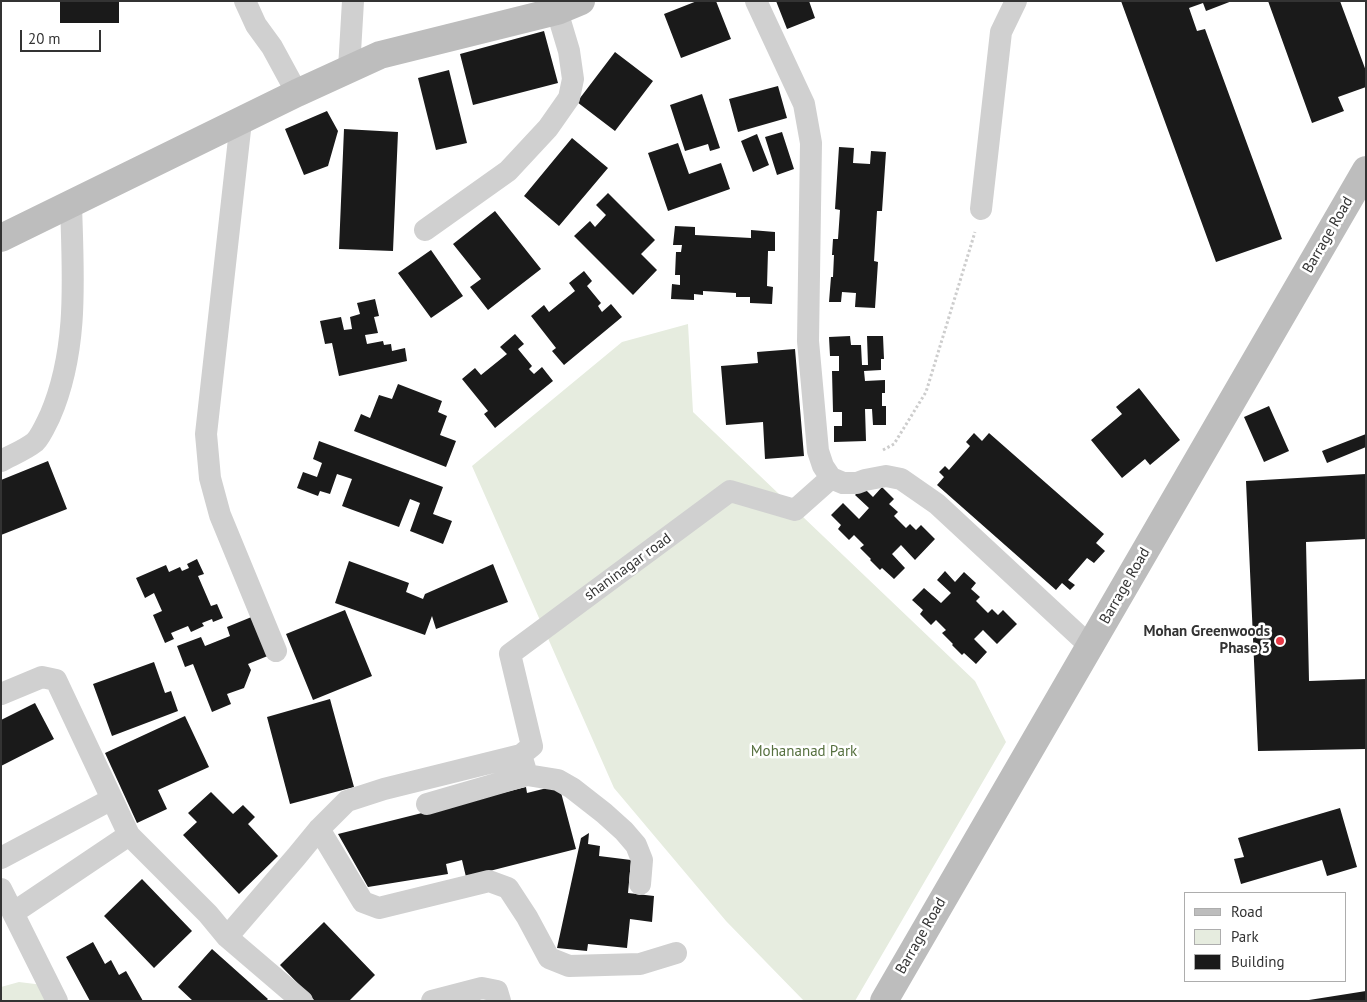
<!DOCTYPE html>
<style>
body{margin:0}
#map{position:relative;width:1367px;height:1002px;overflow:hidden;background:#fff;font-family:"PT Sans",sans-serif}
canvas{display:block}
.frame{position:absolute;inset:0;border:2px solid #333;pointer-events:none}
.legend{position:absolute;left:1184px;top:892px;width:162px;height:90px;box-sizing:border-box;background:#fff;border:1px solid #adadad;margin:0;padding:6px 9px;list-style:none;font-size:15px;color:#333}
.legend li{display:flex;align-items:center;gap:10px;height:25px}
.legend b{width:25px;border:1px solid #adadad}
.scale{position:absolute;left:20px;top:30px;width:81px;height:22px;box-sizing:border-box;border:2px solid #333;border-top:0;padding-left:6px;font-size:15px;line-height:18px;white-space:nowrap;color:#333;-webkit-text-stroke:4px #fff;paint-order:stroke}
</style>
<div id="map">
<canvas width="1367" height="1002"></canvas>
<div class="frame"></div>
<ul class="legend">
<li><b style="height:6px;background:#bdbdbd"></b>Road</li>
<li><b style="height:14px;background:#e6ecdf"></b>Park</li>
<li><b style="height:14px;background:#1a1a1a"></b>Building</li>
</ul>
<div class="scale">20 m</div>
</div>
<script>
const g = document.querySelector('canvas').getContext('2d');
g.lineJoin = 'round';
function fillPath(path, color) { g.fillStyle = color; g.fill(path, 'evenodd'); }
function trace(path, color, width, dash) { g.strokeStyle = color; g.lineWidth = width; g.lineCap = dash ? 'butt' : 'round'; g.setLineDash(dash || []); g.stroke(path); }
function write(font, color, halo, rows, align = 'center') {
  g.font = font + ' "PT Sans",sans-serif'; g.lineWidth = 5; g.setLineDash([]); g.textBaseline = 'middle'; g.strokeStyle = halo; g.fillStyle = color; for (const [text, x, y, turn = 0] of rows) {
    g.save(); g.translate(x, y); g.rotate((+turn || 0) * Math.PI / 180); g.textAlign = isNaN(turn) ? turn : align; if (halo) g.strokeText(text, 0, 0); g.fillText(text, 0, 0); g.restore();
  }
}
fillPath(new Path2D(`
 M688,324l5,88 282,269 31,61 -151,259h-51l-78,-80 -112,-133 -142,-322 150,-124z
 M19,982l24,3 6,16h-48v-14z`), '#e6ecdf');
fillPath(new Path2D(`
 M60,1h59v22h-59z
 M697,1h19l15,38 -50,19 -17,-44z
 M776,1h33l6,17 -28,11z
 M1121,1h111l-26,10 -3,-8 -14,5 8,23 8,-2 77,210 -66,23z
 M1268,1h72l26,70v16l-28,10 6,14 -32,12z
 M544,31l14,52 -85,22 -13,-51z
 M615,52l38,29 -38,50 -38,-29z
 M449,70l18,73 -31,7 -18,-72z
 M778,86l9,32 -49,14 -9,-33z
 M702,94l18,54 -10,3 -2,-7 -23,7 -15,-46z
 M327,111l11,20 -10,35 -24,9 -19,-46z
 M344,129l54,3 -5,119 -54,-2z
 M782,132l12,37 -17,6 -12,-38z
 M757,134l12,31 -16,7 -12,-31z
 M572,138l36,30 -49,58 -35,-30z
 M678,143l11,31 32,-11 9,26 -62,22 -20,-58z
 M839,147l15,1 -1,15 17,1 1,-13 15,1 -4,59h-5l-3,50 4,1 -3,46 -20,-1 1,-14 -14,-1 -1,10h-12l2,-25h2l1,-22h-2l1,-16h5l2,-29 -5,-1z
 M608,193l47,47 -14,14 16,16 -24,25 -59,-59 16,-15 5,6 11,-12 -10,-10z
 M495,211l46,58 -53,41 -18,-23 11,-8 -28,-35z
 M675,226l20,1v8l56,3v-8l24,2v19h-7l-1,35 6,1 -1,17 -22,-1v-6h-14v-4l-33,-2v4l-9,-1v6l-23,-1 1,-15 8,1v-10h-5l1,-23h5l1,-7h-9z
 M431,250l32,46 -32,22 -33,-45z
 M584,271l8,10 -5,5 14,17 -3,3 4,6 9,-8 11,13 -58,48 -12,-14 4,-3 -25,-32 13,-11 5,7 26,-21 -6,-8z
 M375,299l4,17 -5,1 4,16 -13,2 2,9 16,-3 1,4 7,-1 1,7 13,-3 2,13 -68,15 -7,-33 -7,1 -5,-23 21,-4 3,13 8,-1 -2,-12 10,-3 -3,-11z
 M515,334l9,10 -6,5 14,17 -3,3 5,5 8,-7 11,14 -58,47 -11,-14 4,-3 -26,-32 13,-11 6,7 26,-21 -7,-7z
 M850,336l1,9h10l1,20h6l-1,-29h16l1,23h-3v11l-17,1 1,10 20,-1v13h-3v13h4v19h-13l-1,-16h-7l1,32 -32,1v-16h8v-14h-9l-1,-41h7v-15h-9l-1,-19z
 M795,349l9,107 -39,3 -2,-37 -37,3 -5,-59 37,-3 -1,-11z
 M398,384l44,17 -4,11 9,4 -7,19 16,6 -10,26 -92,-36 7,-17 9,4 9,-23 13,4z
 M1139,388l41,52 -30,25 -5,-6 -23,19 -31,-38 31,-26 -6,-7z
 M1269,406l20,45 -25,11 -20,-45z
 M974,433l8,8 7,-8 115,101 -8,9 9,8 -11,12 -7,-5 -19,22 7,5 -5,5 -8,-7 -6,7 -119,-105 7,-8 -5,-5 6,-6 4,4 21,-24 -4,-4z
 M1366,434v13l-39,16 -5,-12z
 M319,441l124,46 -10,27 19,7 -9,23 -33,-13 10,-28 -10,-4 -11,28 -57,-21 10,-27 -15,-5 -7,20 -10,-3 -2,5 -21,-8 6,-16 14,5 5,-14 -9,-4z
 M48,461l19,48 -66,26v-55z
 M1366,474v65l-60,3 3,139 57,-2v70l-108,2 -12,-270z
 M863,487l10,10 9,-10 12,12 -5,5 9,8 -4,4 12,12 4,-4 6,6 5,-5 14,14 -20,21 -14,-15 -9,9 13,14 -11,11 -12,-11 -2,2 -10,-10 1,-1 -11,-11 4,-3 -10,-10 -5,5 -11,-11 3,-4 -10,-10 12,-12 16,16 10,-11 -14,-13z
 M197,559l7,15 -6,2 13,30 6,-2 6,14 -10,4 -1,-3 -10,4 2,3 -13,6 -3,-6 -17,7 3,6 -9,4 -12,-28 9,-4 -8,-18 -9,5 -9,-20 30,-13 3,7 11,-5 2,4 7,-3 -2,-4z
 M349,561l60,22 -3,9 17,7 2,-5 68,-30 15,38 -72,27 -4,-13 -7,19 -90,-32z
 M945,571l10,11 9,-10 12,11 -5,6 9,8 -4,4 12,12 4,-4 6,6 5,-5 14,14 -20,20 -14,-14 -9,9 13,13 -11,12 -12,-11 -2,2 -10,-10 1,-1 -11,-11 4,-3 -10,-10 -5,5 -11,-11 3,-4 -11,-10 12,-12 17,15 10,-10 -14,-13z
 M345,610l27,66 -59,24 -27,-66z
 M254,616l16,39 -22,9 3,6 -7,18 -17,6 4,10 -19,8 -19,-48 -8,3 -8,-21 24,-9 4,9 25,-10 -3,-9z
 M154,662l11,31 6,-2 7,20 -66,25 -19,-52z
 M330,699l24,88 -64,17 -23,-87z
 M35,703l19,36 -53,27v-46z
 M185,716l24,51 -51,23 9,19 -30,14 -32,-70z
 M559,785l17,64 -110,28 -4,-17 -16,4 2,10 -80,13 -30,-53 188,-47 1,6z
 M211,792l22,22 10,-9 12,12 -7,7 30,32 -39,38 -56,-59 14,-13 -9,-9z
 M1340,808l17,59 -30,9 -5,-16 -81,24 -7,-25 10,-2 -6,-19z
 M589,833l-1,11 12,2 -1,10 32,4 -3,33 26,3 -2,26 -22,-3 -3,29 -39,-4 -1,7 -30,-3 24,-110z
 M142,879l50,52 -38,37 -50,-52z
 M324,922l51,53 -26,26h-34l-35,-36z
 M93,942l12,22 6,-4 8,15 7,-4 17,30h-53l-24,-44z
 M212,949l56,50 -2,2h-73l-15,-14z
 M1366,991v10h-57v-1z`), '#1a1a1a');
trace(new Path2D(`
 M883,450l11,-6 32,-52 49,-160`), '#cdcdcd', 3, [2.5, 2.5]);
trace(new Path2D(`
 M245,1l11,24 16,22 25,46
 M756,1l48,103 7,39 -3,198 10,110 5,15 8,12 12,5h14l8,-3 21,-4 15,3 36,25 153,142
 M349,69l4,-68
 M241,121l-35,313 4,44 10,37 56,136
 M981,209l20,-177 15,-31
 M425,230l83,-59 40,-43 21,-30 4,-19 -4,-28 -12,-40
 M1,461c11,-6 24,-11 34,-19 6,-6 11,-18 15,-26 29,-67 23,-141 21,-212
 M1,694l41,-17 14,3 73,155 79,79 19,23 75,64
 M521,755l6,20 31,5 14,8 32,25 20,18 12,14 6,15 -2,24
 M427,804l100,-29
 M319,829l44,73 16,6 110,-27 19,7 19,29 22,41 20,8 71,-2 36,-11
 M1,858l111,-59
 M1,889l56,112
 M13,913l116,-78
 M227,937l69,-80 23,-28 28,-28 37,-12 137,-34 11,-9 -22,-92 220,-163 65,19 36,-32
 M432,1001l50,-13 15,3 3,10`), '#d0d0d0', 22);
trace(new Path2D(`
 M1,238l296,-145 83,-38 177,-44 24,-10
 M884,1001l482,-831`), '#bdbdbd', 28);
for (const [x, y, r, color] of [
 [1280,641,5,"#e63946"]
]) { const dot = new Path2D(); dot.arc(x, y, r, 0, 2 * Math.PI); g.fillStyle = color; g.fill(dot); trace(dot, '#fff', 2); }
write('15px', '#333', '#fff', [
 ["Barrage Road",1328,235,-60],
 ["shaninagar road",628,567,-36],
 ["Barrage Road",1125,586,-60],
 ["Barrage Road",921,936,-60]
]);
write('bold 15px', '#333', '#fff', [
 ["Mohan Greenwoods",1270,632],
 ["Phase 3",1270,649]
], 'right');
write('15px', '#56703f', '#fff', [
 ["Mohananad Park",804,752]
]);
</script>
